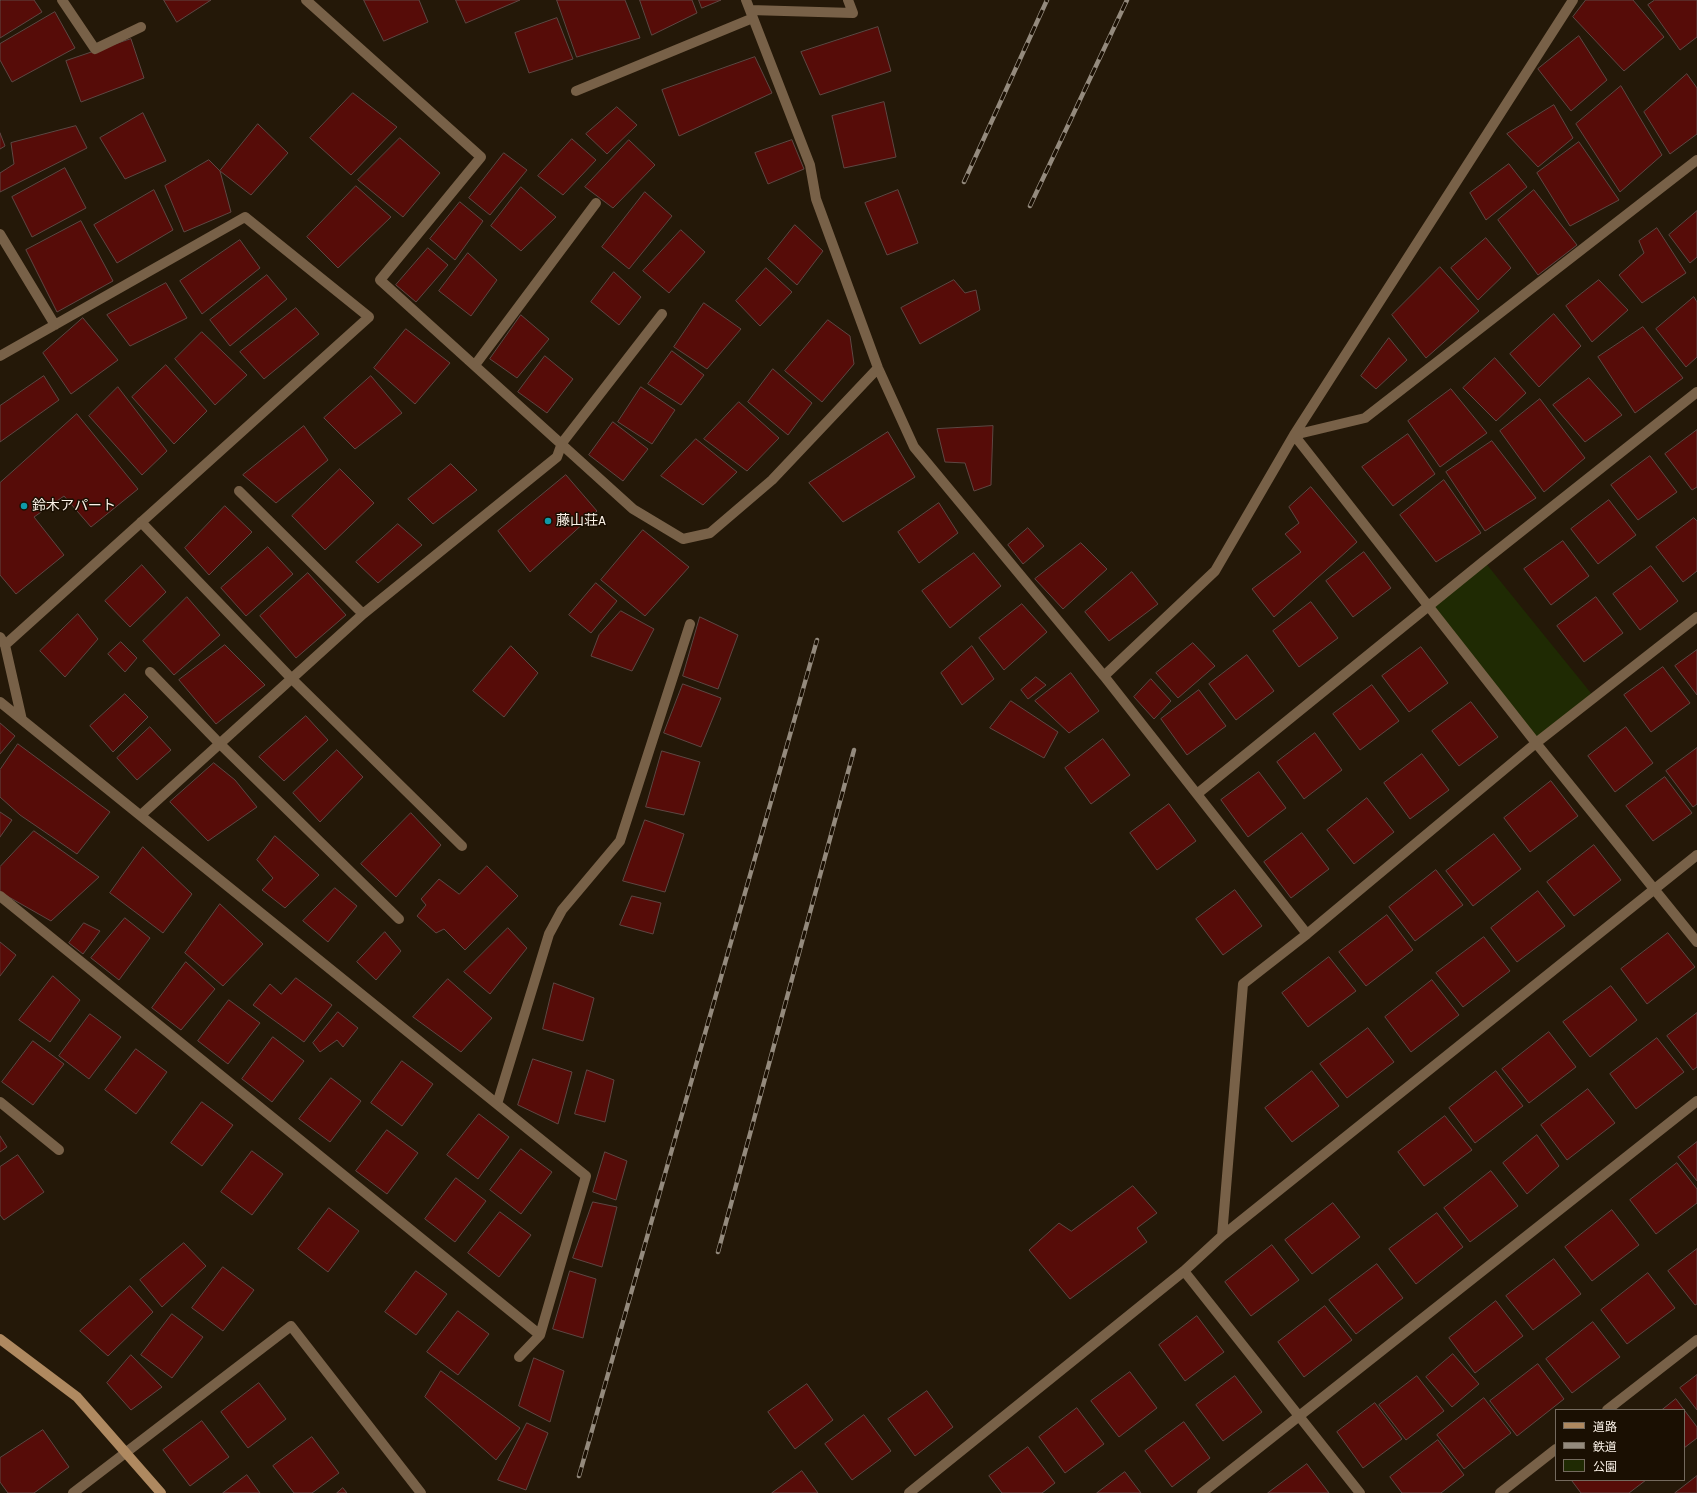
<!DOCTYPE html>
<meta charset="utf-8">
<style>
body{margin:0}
#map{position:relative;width:1697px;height:1493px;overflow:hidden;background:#241808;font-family:Karla,"Noto Sans JP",sans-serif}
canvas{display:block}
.legend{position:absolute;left:1555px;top:1409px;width:130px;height:72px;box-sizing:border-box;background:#1a0f02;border:1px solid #746a5e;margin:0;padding:5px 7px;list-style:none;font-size:12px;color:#fbf2e8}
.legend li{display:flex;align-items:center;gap:8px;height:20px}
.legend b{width:20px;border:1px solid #746a5e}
</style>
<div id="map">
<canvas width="1697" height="1493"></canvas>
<ul class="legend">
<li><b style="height:5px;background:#af8960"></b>道路</li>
<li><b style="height:5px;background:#948a7d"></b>鉄道</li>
<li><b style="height:11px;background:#1f2a03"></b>公園</li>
</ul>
</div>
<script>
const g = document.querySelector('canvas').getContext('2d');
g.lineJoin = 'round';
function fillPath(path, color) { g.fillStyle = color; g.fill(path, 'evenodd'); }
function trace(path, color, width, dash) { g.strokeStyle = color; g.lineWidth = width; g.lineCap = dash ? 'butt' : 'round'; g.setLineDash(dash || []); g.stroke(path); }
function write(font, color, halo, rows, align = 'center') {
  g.font = font + ' Karla,"Noto Sans JP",sans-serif'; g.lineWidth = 3; g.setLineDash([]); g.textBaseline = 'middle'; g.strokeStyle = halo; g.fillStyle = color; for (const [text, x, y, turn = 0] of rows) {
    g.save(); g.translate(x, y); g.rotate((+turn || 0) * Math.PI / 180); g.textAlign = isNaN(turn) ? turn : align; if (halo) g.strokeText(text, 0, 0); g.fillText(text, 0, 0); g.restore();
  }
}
fillPath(new Path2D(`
 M1484,561l111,137 -59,45 -108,-137z`), '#1f2a03');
const building = new Path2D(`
 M2,0h32l8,12 -42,26v-37z
 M164,0h47l-34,22z
 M364,0h55l9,22 -44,19z
 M456,0h64l-54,23z
 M557,0h68l15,38 -63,19z
 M640,0h52l5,13 -45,22z
 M699,0h22l-19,8z
 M1586,0h47l31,37 -40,34 -51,-54z
 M1655,0h42v37l-17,13 -32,-45z
 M55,12l20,36 -63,34 -12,-22v-16z
 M557,18l16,41 -44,14 -14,-40z
 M878,27l13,44 -71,24 -19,-43z
 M1579,36l28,44 -36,31 -33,-42z
 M131,39l13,39 -63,24 -15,-41z
 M755,57l17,36 -93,43 -17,-46z
 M1687,74l10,14v46l-27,20 -26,-42z
 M1621,86l41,69 -42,37 -44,-68z
 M353,93l44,34 -46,48 -41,-37z
 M884,102l12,55 -52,11 -12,-52z
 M1554,105l19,33 -35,29 -31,-33z
 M617,107l20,18 -30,29 -21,-20z
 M143,113l23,48 -41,18 -25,-41z
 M258,124l30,29 -37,42 -31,-24z
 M76,126l11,22 -87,44v-19l14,-9 -3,-21z
 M0,133l5,13 -5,3z
 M400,138l40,35 -37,44 -45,-37z
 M572,139l24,21 -33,35 -25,-19z
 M629,140l26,25 -42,43 -28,-21z
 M792,140l12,29 -36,15 -13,-31z
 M1579,142l40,58 -49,26 -33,-53z
 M504,153l23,17 -37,45 -21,-17z
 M209,160l11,11 11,41 -47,20 -19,-46z
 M1509,164l18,23 -41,33 -16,-27z
 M65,168l21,40 -54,29 -20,-40z
 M356,186l35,31 -53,51 -31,-31z
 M521,187l35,30 -35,34 -30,-25z
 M154,190l19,40 -56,33 -23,-38z
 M898,190l20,53 -31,12 -22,-52z
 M1534,190l43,55 -39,30 -40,-55z
 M645,192l27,24 -43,53 -27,-22z
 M460,202l23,19 -28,39 -25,-21z
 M1697,211v46l-7,6 -21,-28z
 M81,221l32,60 -56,31 -31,-62z
 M795,225l28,26 -26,34 -29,-26z
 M1657,228l29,45 -44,30 -23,-28 25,-22 -5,-12z
 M681,230l24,22 -36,41 -26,-22z
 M1486,238l25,30 -33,32 -27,-32z
 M240,240l20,28 -58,46 -22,-33z
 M428,248l20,17 -32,37 -20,-17z
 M468,253l29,27 -26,36 -32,-25z
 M1440,267l39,44 -53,47 -34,-43z
 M766,268l26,24 -32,34 -24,-25z
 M614,272l27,25 -22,28 -28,-23z
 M267,275l20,24 -57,47 -20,-26z
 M954,280l11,13 11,-3 4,20 -60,34 -19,-36z
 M1599,280l29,30 -36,32 -26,-36z
 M166,283l21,35 -57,28 -23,-31z
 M1694,297l3,5v55l-11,10 -30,-38z
 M704,303l37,26 -34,40 -33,-22z
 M296,308l23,26 -55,45 -24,-27z
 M1554,314l27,32 -42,41 -29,-33z
 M521,315l28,24 -32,39 -27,-19z
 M83,318l35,42 -47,34 -28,-41z
 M828,320l22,16 4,28 -32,38 -37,-31z
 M1643,327l40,51 -48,35 -37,-56z
 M406,329l44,34 -35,41 -41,-36z
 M202,332l45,43 -32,30 -40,-46z
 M1389,338l18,22 -31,29 -15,-13z
 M672,351l32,24 -23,30 -33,-21z
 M545,356l28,23 -26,34 -29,-21z
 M1495,358l31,35 -30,28 -33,-33z
 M166,365l41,46 -33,33 -42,-47z
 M773,369l39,34 -24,32 -40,-33z
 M44,376l15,24 -59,42v-36z
 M371,376l31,37 -47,36 -31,-31z
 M1589,378l33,37 -37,27 -32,-37z
 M118,387l49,64 -25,24 -53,-59z
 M641,387l34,23 -23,34 -34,-22z
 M1451,389l36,44 -47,34 -32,-46z
 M1540,399l45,59 -41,34 -44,-61z
 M739,402l40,36 -32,33 -43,-32z
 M77,414l61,75 -47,38 -27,-31 -30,21 30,38 -48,39 -16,-19v-92z
 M613,422l35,27 -25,32 -34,-26z
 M304,426l24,34 -52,43 -33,-28z
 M993,426l-2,59 -17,6 -9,-28 -20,-1 -8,-33z
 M1697,430v57l-5,3 -27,-36z
 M888,432l27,45 -72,45 -34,-39z
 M1408,434l27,40 -42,32 -31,-39z
 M696,439l41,33 -34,33 -42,-29z
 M1492,441l44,57 -51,33 -39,-59z
 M1650,456l27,36 -39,28 -27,-35z
 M451,464l26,26 -44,34 -25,-25z
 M340,469l34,34 -49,47 -33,-34z
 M566,475l31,36 -67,61 -32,-41z
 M1444,480l37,53 -45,29 -36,-47z
 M1311,487l46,55 -83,75 -22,-28 49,-37 -16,-18 14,-11 -10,-16z
 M1609,500l27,35 -38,29 -27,-35z
 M939,503l19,30 -39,30 -21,-31z
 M225,506l27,26 -43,43 -24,-27z
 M1694,518l3,3v50l-14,11 -27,-35z
 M398,524l24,21 -44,38 -22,-21z
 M1028,528l16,18 -21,18 -15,-19z
 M643,530l46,37 -44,49 -44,-36z
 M1563,541l26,35 -38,29 -27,-36z
 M1081,543l26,26 -44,40 -28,-30z
 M268,547l25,27 -47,42 -25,-28z
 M1364,552l27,36 -38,29 -27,-36z
 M974,553l27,33 -51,42 -28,-37z
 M142,565l24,27 -36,35 -25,-26z
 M1651,566l27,35 -38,29 -27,-36z
 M1132,572l26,32 -49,37 -24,-29z
 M308,573l38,42 -50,43 -36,-42z
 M596,583l21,18 -26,32 -22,-18z
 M187,597l33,38 -46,40 -31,-34z
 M1596,597l27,36 -39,29 -27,-36z
 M1311,602l27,36 -39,29 -26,-36z
 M1022,604l25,28 -43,38 -25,-32z
 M621,611l33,18 -22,42 -41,-15 8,-21z
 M78,614l20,25 -33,38 -25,-26z
 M700,617l38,18 -20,54 -35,-13z
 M121,642l16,16 -12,14 -17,-18z
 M1193,643l22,23 -37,32 -22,-25z
 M225,645l40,40 -49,39 -37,-44z
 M511,646l27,27 -34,44 -31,-26z
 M972,646l22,33 -32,26 -21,-32z
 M1421,647l27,36 -39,29 -27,-36z
 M1697,650v45l-22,-29z
 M1247,655l27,36 -38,29 -27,-36z
 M1663,667l27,36 -39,29 -27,-37z
 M1071,673l28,38 -30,22 -34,-32z
 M1036,677l10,8 -18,14 -7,-9z
 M1151,679l20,22 -17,18 -20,-22z
 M683,684l38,14 -20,49 -37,-14z
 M1372,685l27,36 -39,29 -27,-36z
 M1199,690l27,36 -39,29 -26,-36z
 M125,694l23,23 -35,35 -23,-26z
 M1011,701l47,31 -14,26 -54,-30z
 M1471,702l27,35 -39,29 -27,-35z
 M306,716l22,24 -44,41 -25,-24z
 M0,723l15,13 -15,18z
 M150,727l21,23 -34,30 -20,-22z
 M1626,727l27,36 -38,29 -27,-36z
 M1315,733l27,37 -38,29 -27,-37z
 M1103,739l27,36 -39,29 -26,-36z
 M18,744l92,68 -33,42 -57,-39 -20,-18v-27z
 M1697,748v56l-4,3 -27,-36z
 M337,750l26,27 -43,45 -27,-29z
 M662,751l38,11 -16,53 -38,-8z
 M1422,754l27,36 -39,29 -26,-36z
 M214,763l21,17 22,27 -49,34 -38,-39z
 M1259,772l27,36 -38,29 -27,-37z
 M1665,777l27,36 -39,28 -27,-35z
 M1551,781l27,35 -48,36 -26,-34z
 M1367,798l27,34 -40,32 -27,-34z
 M1169,804l27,37 -39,29 -27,-37z
 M0,812l12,8 -12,17z
 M411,813l30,32 -45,52 -35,-33z
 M645,820l39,14 -19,58 -42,-11z
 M34,831l65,46 -48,44 -51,-29v-25z
 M1302,833l27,36 -38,29 -27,-36z
 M1494,834l27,35 -48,37 -27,-35z
 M275,836l44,39 -34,33 -23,-18 11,-12 -16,-18z
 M1594,845l27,35 -47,36 -27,-34z
 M143,847l49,47 -29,39 -53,-40z
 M487,866l31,30 -53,54 -21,-21 -8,4 -19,-17 9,-11 -5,-6 18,-20 20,15z
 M1436,870l27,35 -48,36 -26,-34z
 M335,888l22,18 -29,36 -25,-21z
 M1235,890l27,36 -39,29 -27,-36z
 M1538,891l27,35 -48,36 -26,-34z
 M632,896l29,7 -8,31 -33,-9z
 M220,904l43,40 -40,42 -38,-33z
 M1387,915l26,35 -47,36 -27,-34z
 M125,918l25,20 -31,42 -28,-22z
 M84,923l16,8 -17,23 -14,-11z
 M508,928l19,20 -37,46 -26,-22z
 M385,932l16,19 -25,29 -19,-18z
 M1668,933l27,34 -48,37 -26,-35z
 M1484,937l26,34 -47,36 -27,-34z
 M0,942l16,13 -16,21z
 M1329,957l27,34 -48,36 -26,-34z
 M186,962l29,27 -34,41 -29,-22z
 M53,976l27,24 -30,42 -31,-22z
 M296,978l36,27 -28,37 -51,-37 17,-21 11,10z
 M448,979l44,39 -31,34 -48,-35z
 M1432,980l27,35 -48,37 -26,-35z
 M554,983l40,15 -11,43 -40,-12z
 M1611,986l26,34 -47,37 -27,-35z
 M229,1000l31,23 -32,41 -30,-23z
 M338,1012l20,16 -15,19 -6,-7 -17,12 -7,-9z
 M1697,1013v54l-4,3 -26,-34z
 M90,1014l31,23 -32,42 -30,-23z
 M1368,1028l26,34 -47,36 -27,-34z
 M1549,1032l27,35 -47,36 -27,-34z
 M273,1037l31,24 -32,41 -30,-23z
 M1657,1038l27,34 -48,37 -26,-35z
 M33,1041l31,23 -31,41 -31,-23z
 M136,1049l31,23 -31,42 -31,-24z
 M533,1059l39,13 -14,52 -40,-19z
 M402,1061l31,23 -31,42 -31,-23z
 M587,1070l27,10 -9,42 -30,-8z
 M1312,1071l27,35 -47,36 -27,-34z
 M1496,1071l27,35 -48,37 -26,-35z
 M331,1078l30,23 -31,41 -31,-23z
 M1588,1089l27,34 -48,37 -26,-35z
 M202,1102l31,23 -31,41 -31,-23z
 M479,1114l30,23 -31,42 -31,-24z
 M1445,1116l27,34 -48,36 -26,-34z
 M387,1130l31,23 -31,41 -31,-23z
 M1537,1135l22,31 -32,28 -24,-31z
 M0,1136l7,11 -7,5z
 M1697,1142v39l-19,-24z
 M521,1149l31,23 -31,42 -31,-24z
 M252,1151l31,23 -31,41 -31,-23z
 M605,1152l22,9 -11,39 -23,-8z
 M18,1155l26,37 -40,28 -4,-5v-48z
 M1677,1163l20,26v14l-41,31 -26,-34z
 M1491,1171l27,35 -48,36 -26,-34z
 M456,1178l30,23 -31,41 -30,-23z
 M1133,1186l24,27 -20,15 10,14 -77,57 -41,-49 30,-27 12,8z
 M593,1202l24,5 -15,60 -29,-9z
 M1333,1203l27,34 -48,37 -27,-34z
 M329,1208l30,23 -31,41 -30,-23z
 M1612,1210l27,35 -47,36 -27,-34z
 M500,1212l31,23 -32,42 -31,-24z
 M1437,1213l26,34 -47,37 -27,-35z
 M184,1243l22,23 -44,41 -22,-27z
 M1272,1245l27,35 -48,36 -26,-34z
 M1697,1249v55l-2,1 -27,-34z
 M1554,1259l27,35 -48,36 -27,-34z
 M1377,1264l26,34 -47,36 -27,-34z
 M223,1267l31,23 -31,41 -31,-23z
 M416,1271l31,23 -31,41 -31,-23z
 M570,1271l26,8 -13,59 -30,-9z
 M1648,1273l27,35 -48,36 -26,-34z
 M130,1286l23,26 -45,44 -28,-25z
 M1496,1301l27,35 -48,37 -26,-35z
 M1325,1306l27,34 -48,37 -26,-35z
 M458,1311l31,23 -31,41 -31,-23z
 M172,1314l31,23 -31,41 -31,-23z
 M1197,1316l27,36 -39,29 -26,-36z
 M1593,1322l27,35 -48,36 -26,-34z
 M1453,1354l26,30 -27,23 -26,-30z
 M131,1355l31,32 -31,23 -24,-27z
 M534,1358l30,13 -14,51 -31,-16z
 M1538,1364l26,35 -47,37 -27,-35z
 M441,1371l79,57 -24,32 -71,-63z
 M1130,1372l27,36 -38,29 -28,-36z
 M1697,1375v35l-17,-22z
 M1235,1376l27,36 -39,29 -27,-36z
 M1417,1376l27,35 -38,29 -27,-35z
 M259,1383l27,36 -38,29 -27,-36z
 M807,1384l26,36 -38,29 -27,-37z
 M927,1391l26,36 -38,29 -27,-37z
 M1484,1398l27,35 -47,36 -27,-34z
 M1676,1399l21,28v11l-13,10v-38h-22z
 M1375,1403l27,36 -39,29 -26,-36z
 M1077,1408l27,36 -39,29 -26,-36z
 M864,1415l27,36 -39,29 -27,-36z
 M202,1421l27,36 -39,29 -27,-36z
 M1184,1422l26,36 -38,29 -27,-36z
 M527,1423l21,10 -22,57 -28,-10z
 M43,1430l26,37 -35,26h-26l-8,-11v-24z
 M312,1437l27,36 -27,20h-18l-21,-27z
 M1438,1440l26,35 -23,18h-39l-12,-16z
 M1028,1447l27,36 -13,10h-40l-13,-17z
 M1307,1464l22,29h-61z
 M802,1471l16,22h-46z
 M1125,1472l16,21h-44z
 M247,1475l13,18h-37z
 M1697,1476v17h-22z
 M1574,1480h72l-17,13h-48l-9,-12z
 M343,1488l4,5h-10z`);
fillPath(building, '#560c08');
trace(building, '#5e4743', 1);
trace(new Path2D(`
 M62,0l33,49 46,-22
 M306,0l175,157 -101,123 253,229 50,30 27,-6 62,-53 106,-112
 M746,0l64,165 6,34 62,169 36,79 190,229 203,258 -64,50 -21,252
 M750,10l103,3 -5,-13
 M576,91l177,-73
 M1697,160l-332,258 -71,17 242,308 161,199
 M0,234l55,91
 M0,356l245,-139 124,100 -364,328
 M475,365l121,-162
 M239,491l124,123
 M141,522l151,157 170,167
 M0,637l5,8 17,75
 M150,672l70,72 179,175
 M1104,676l111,-105 79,-136 279,-435
 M0,702l586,474 -46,159 -21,22
 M1197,794l287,-233 213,-169
 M141,815l222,-201 194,-157 5,-14 100,-129
 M0,896l540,439
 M1307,934l229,-191 161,-126
 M0,1102l59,48
 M497,1104l52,-170 13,-24 58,-69 70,-217
 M1184,1271l176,222
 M1607,1410l90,-70
 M73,1493l218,-167 130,167
 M909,1493l275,-222 38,-35 475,-381
 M1202,1493l495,-392
 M1500,1493l56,-44`), '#786148', 10);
trace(new Path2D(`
 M0,1339l77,58 84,96`), '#af8960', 10);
const rail = new Path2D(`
 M964,182l83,-182
 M1030,206l97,-206
 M718,1252l136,-502
 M579,1476l238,-836`);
trace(rail, '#948a7d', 4.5);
trace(rail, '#1a0f02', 3, [9]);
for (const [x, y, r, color] of [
 [24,506,4,"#0f9aa8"],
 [548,521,4,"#0f9aa8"]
]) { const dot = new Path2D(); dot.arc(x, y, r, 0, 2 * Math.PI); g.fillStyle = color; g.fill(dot); trace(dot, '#1a0f02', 1.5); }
write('14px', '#fbf2e8', '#1a0f02', [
 ["鈴木アパート",32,506],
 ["藤山荘A",556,521]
], 'left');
</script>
